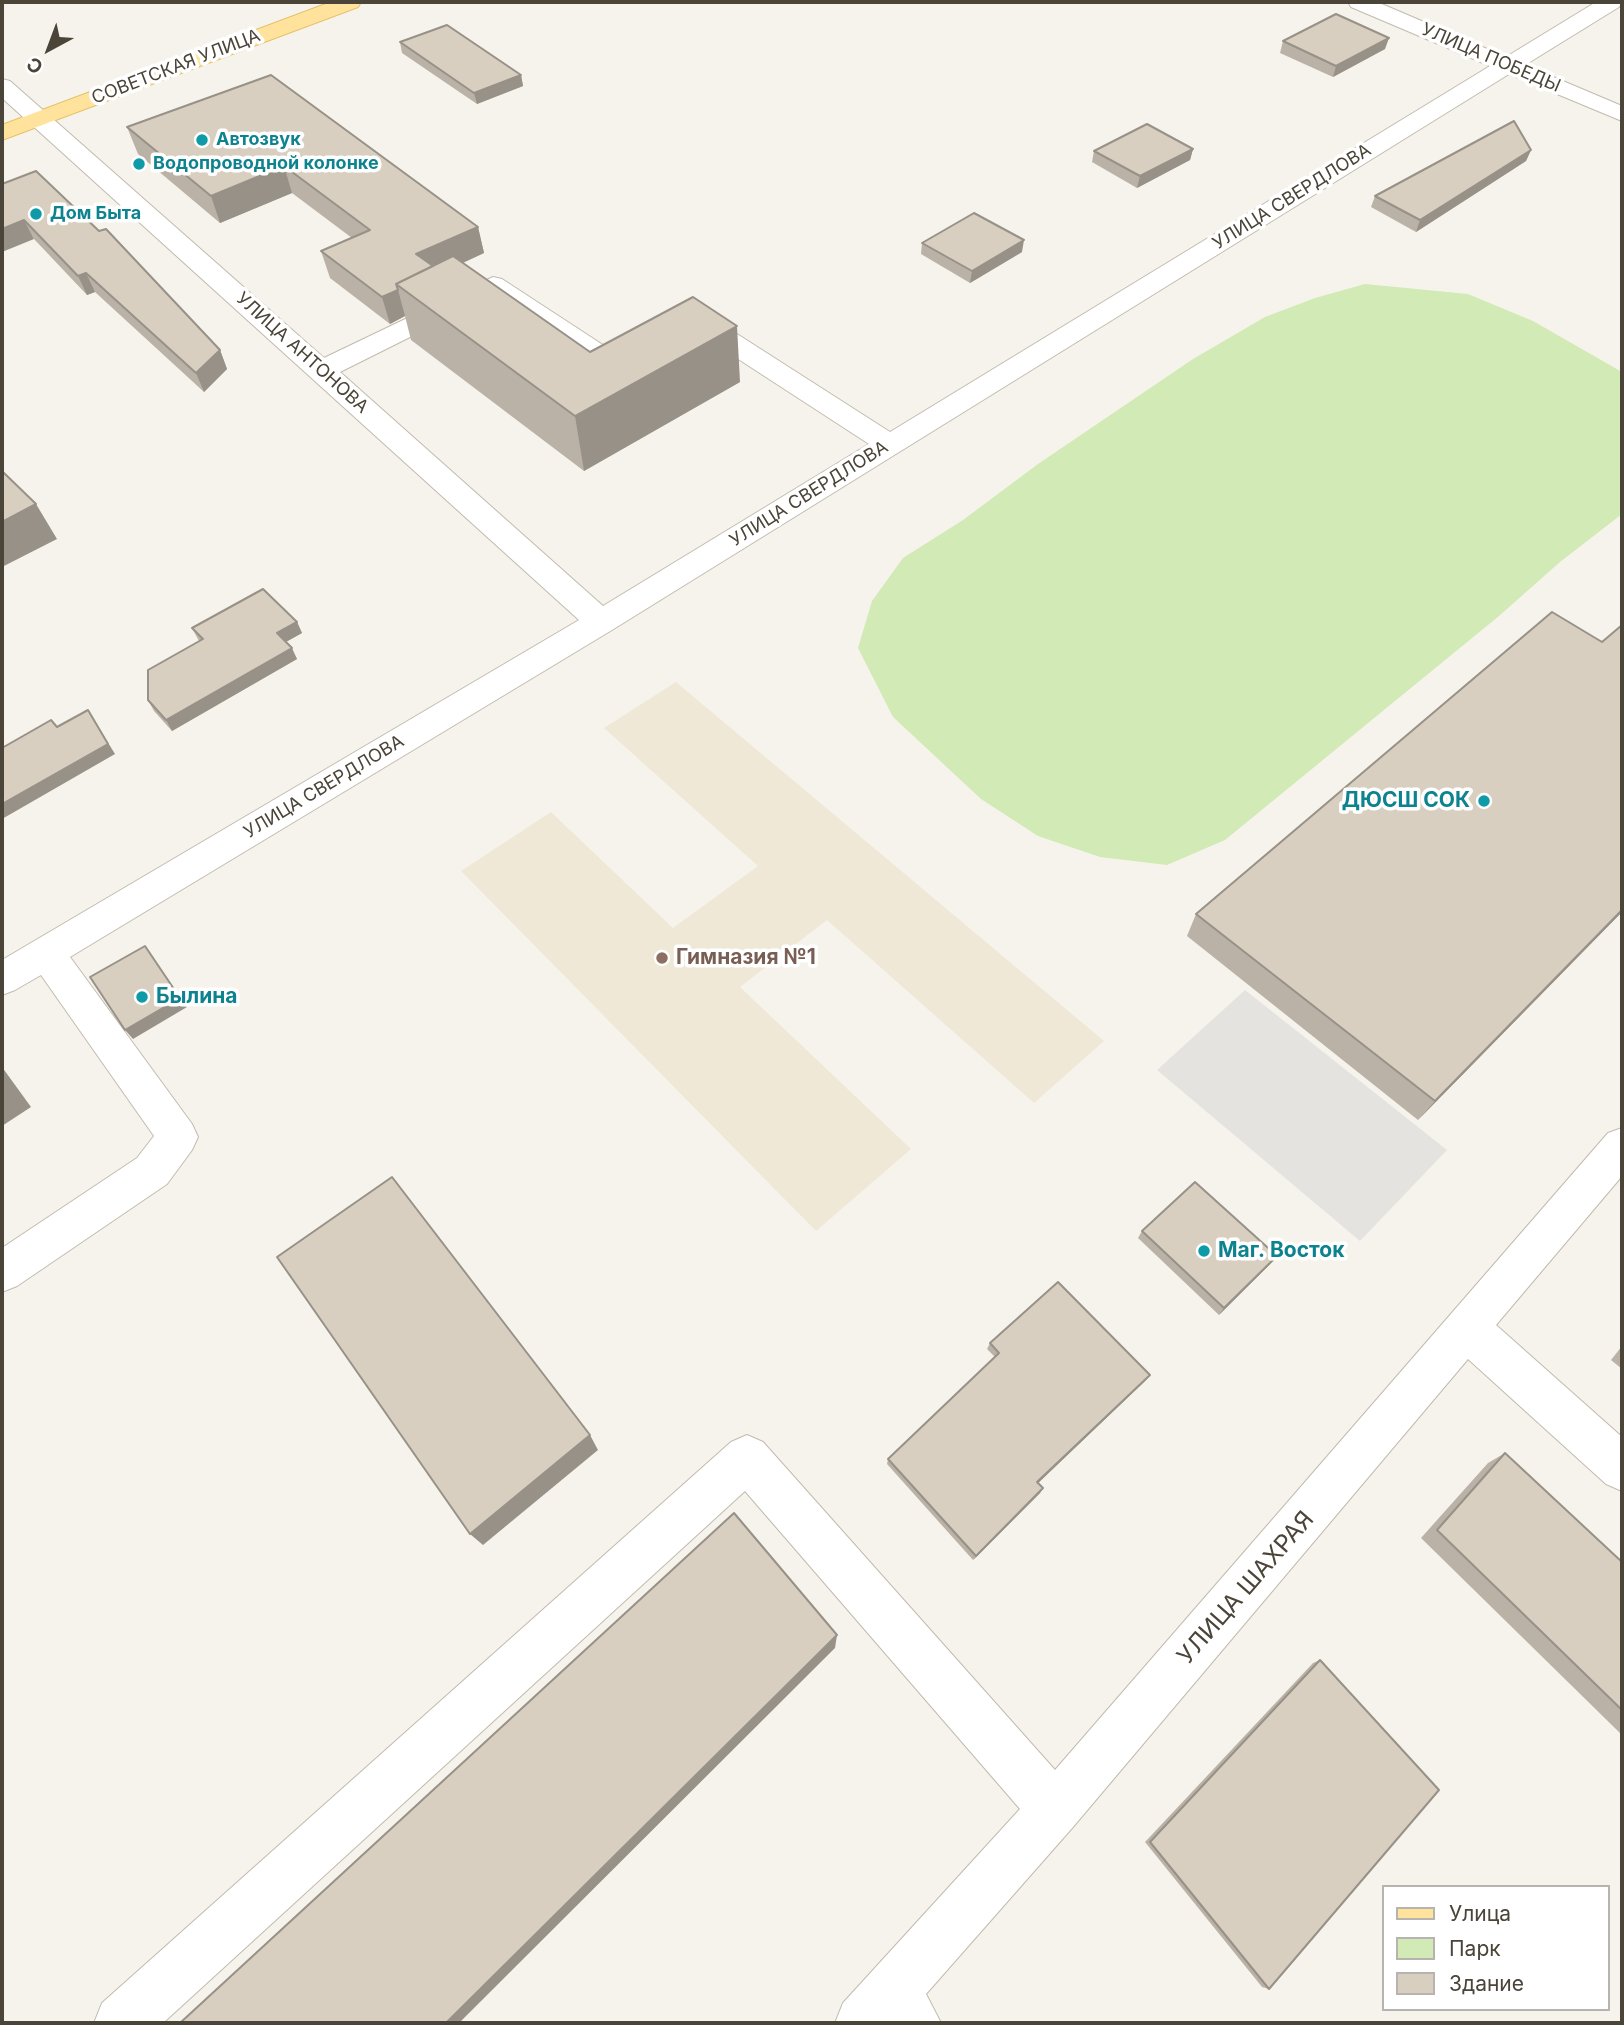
<!DOCTYPE html>
<meta charset="utf-8">
<style>
body{margin:0}
#map{position:relative;width:1624px;height:2025px;overflow:hidden;background:#f6f3ec;font-family:Inter,sans-serif}
canvas{display:block}
.frame{position:absolute;inset:0;border:4px solid #4b4439;pointer-events:none}
.legend{position:absolute;left:1382px;top:1885px;width:228px;height:126px;box-sizing:border-box;background:#fff;border:2px solid #b7b4b0;margin:0;padding:9px 12px;list-style:none;font-size:21px;color:#4b4439}
.legend li{display:flex;align-items:center;gap:14px;height:35px}
.legend b{width:35px;border:2px solid #b7b4b0}
.north{position:absolute;left:14px;top:14px;width:70px;height:70px;-webkit-text-stroke:5px #fff;paint-order:stroke;rotate:221deg;font-size:19px;font-weight:700;line-height:28px;text-align:center;color:#4b4439}
.north::after{content:'';display:block;margin:auto;width:24px;height:32px;background:#4b4439;clip-path:polygon(50% 0,100% 100%,50% 72%,0 100%)}
</style>
<div id="map">
<canvas width="1624" height="2025"></canvas>
<div class="frame"></div>
<ul class="legend">
<li><b style="height:9px;background:#ffe39c"></b>Улица</li>
<li><b style="height:19px;background:#d2eab5"></b>Парк</li>
<li><b style="height:19px;background:#d8cfc1"></b>Здание</li>
</ul>
<div class="north">С</div>
</div>
<script>
const g = document.querySelector('canvas').getContext('2d');
g.lineJoin = 'round';
function fillPath(path, color) { g.fillStyle = color; g.fill(path, 'evenodd'); }
function trace(path, color, width, dash) { g.strokeStyle = color; g.lineWidth = width; g.lineCap = dash ? 'butt' : 'round'; g.setLineDash(dash || []); g.stroke(path); }
function write(font, color, halo, rows, align = 'center') {
  g.font = font + ' Inter,sans-serif'; g.lineWidth = 7; g.setLineDash([]); g.textBaseline = 'middle'; g.strokeStyle = halo; g.fillStyle = color; for (const [text, x, y, turn = 0] of rows) {
    g.save(); g.translate(x, y); g.rotate((+turn || 0) * Math.PI / 180); g.textAlign = isNaN(turn) ? turn : align; if (halo) g.strokeText(text, 0, 0); g.fillText(text, 0, 0); g.restore();
  }
}
fillPath(new Path2D(`
 M676,682l428,359 -70,62 -207,-183 -87,67 171,162 -95,82 -355,-360 90,-59 122,116 85,-62 -154,-138z`), '#efe8d6');
fillPath(new Path2D(`
 M1365,284l103,10 65,27 89,51v142l-62,48 -61,54 -274,224 -58,25 -67,-8 -62,-21 -57,-37 -88,-82 -35,-69 14,-47 31,-43 60,-38 75,-56 155,-105 72,-42 50,-19z`), '#d2eab5');
fillPath(new Path2D(`
 M1245,990l202,160 -87,91 -203,-171z`), '#e5e3e0');
const minor = new Path2D(`
 M1348,2h29l129,55 90,-55h26l-3,5 -94,58 97,41v15l-113,-47 -897,556 -542,327 122,167 6,13 -6,13 -25,34 -150,102 -15,6v-44l135,-90 17,-22 -113,-161 -26,15 -13,5v-35l577,-340 -577,-522v-19l8,2 314,277 169,-81 9,2 130,85 16,1 4,6c-8,11 -19,13 -32,10l-128,-85 -152,76 263,234 266,-162 -157,-102 -18,7 -10,-2 -4,-6c9,-13 28,-19 43,-16l167,107 600,-366 -139,-59z
 M1622,1128v48l-126,149 126,112v54l-16,-7 -138,-125 -395,468 -147,167 15,29h-106l8,-20 177,-194 -275,-318 -582,532h-69l8,-20 629,-561 16,-7 16,7 292,328 553,-637z`);
const major = new Path2D(`
 M331,2h30l-3,5 -356,133v-15z`);
trace(minor, '#c2bbae', 2);
trace(major, '#e6c16a', 2);
fillPath(minor, '#fff');
fillPath(major, '#ffe39c');
fillPath(new Path2D(`
 M1283,41l102,8 -52,28 -53,-24z
 M400,42l121,33 2,11 -46,18 -75,-51z
 M271,75l207,152 6,26 -21,10 127,89 150,30 -156,89 -173,-131 -6,-24 -15,8 -60,-46 -9,-27 31,-13 -60,-45 -72,30 -82,-69 -11,-27z
 M1193,149l-3,11 -53,28 -45,-26 2,-11z
 M1531,150l-5,11 -110,71 -45,-25 4,-11z
 M2,184l218,166 7,19 -23,23 -109,-100 -8,3 -53,-56z
 M922,243l100,9 -52,31 -49,-29z
 M297,622l5,11 -16,9 11,17 -125,72 -18,-20 -6,-11 51,-59 -7,-13z
 M1622,912l-204,208 -231,-184 9,-22z
 M1142,1231l129,32 -52,52 -81,-77z
 M990,1343l155,38 -107,102 5,5 -3,5 -67,67 -86,-96 1,-5 107,-102 -8,-8z
 M1622,1346v23l-11,-9z
 M1505,1453l117,109v173l-201,-197 67,-75z
 M1320,1660l-51,329 -7,-2 -117,-145 168,-179z`), '#bab2a6');
fillPath(new Path2D(`
 M1389,38l-4,11 -52,28 3,-11z
 M521,75l2,11 -46,18 -3,-11z
 M1193,149l-3,11 -53,28 3,-12z
 M1531,150l-5,11 -110,71 4,-12z
 M284,166l8,27 -72,30 -9,-27z
 M24,220l10,19 -32,13v-23z
 M478,227l6,26 -44,20 -24,-19z
 M1024,240l-2,12 -52,31 2,-12z
 M86,273l9,19 -8,3 -9,-19z
 M398,290l7,26 -15,8 -8,-27z
 M737,326l3,56 -156,89 -9,-55z
 M220,350l7,19 -23,23 -8,-19z
 M36,504l21,35 -55,28v-45z
 M297,622l5,11 -20,11 -5,-11z
 M292,648l5,11 -125,72 -6,-11z
 M88,710l27,44 -113,65v-15z
 M1622,910v2l-204,208 17,-19z
 M145,946l42,61 -54,32 -8,-9z
 M2,1067l29,40 -29,19z
 M1277,1256l-6,7 -52,52 5,-7z
 M1150,1375l-5,6 -111,106 3,-5z
 M590,1435l8,15 -115,95 -13,-11z
 M1043,1488l-3,5 -67,67 3,-4z
 M837,1635l-2,13 -376,375h-13z`), '#979187');
const building = new Path2D(`
 M1336,14l53,24 -53,28 -53,-25z
 M447,25l74,50 -47,18 -74,-51z
 M271,75l207,152 -62,27 17,12 -37,18 2,6 -16,7 -61,-46 49,-21 -86,-64 -73,30 -84,-69z
 M1514,121l17,29 -111,70 -45,-24z
 M1147,124l46,25 -53,27 -46,-25z
 M36,171l63,60 7,-2 114,121 -24,23 -110,-100 -8,3 -54,-56 -22,9v-45z
 M974,213l50,27 -52,31 -50,-28z
 M453,256l137,96 103,-55 44,29 -162,90 -179,-132z
 M2,471l34,33 -34,18z
 M263,589l34,33 -20,11 15,15 -126,72 -18,-20v-30l55,-31 -11,-11z
 M1552,612l50,30 20,-17v285l-187,191 -239,-187z
 M88,710l20,34 -106,60v-56l49,-28 6,7z
 M145,946l35,52 -55,32 -35,-53z
 M392,1177l198,258 -120,99 -193,-277z
 M1195,1182l82,74 -53,52 -82,-77z
 M1058,1282l92,93 -113,107 6,6 -67,68 -88,-97 111,-106 -9,-10z
 M1505,1453l117,109v148l-185,-180z
 M734,1513l103,122 -391,388h-266z
 M1320,1660l119,130 -170,199 -119,-147z`);
fillPath(building, '#d8cfc1');
trace(building, '#979187', 2);
for (const [x, y, r, color] of [
 [202,140,7,"#0f9aa8"],
 [139,164,7,"#0f9aa8"],
 [36,214,7,"#0f9aa8"],
 [1484,801,7,"#0f9aa8"],
 [662,958,7,"#8d6e63"],
 [142,997,7,"#0f9aa8"],
 [1204,1251,7,"#0f9aa8"]
]) { const dot = new Path2D(); dot.arc(x, y, r, 0, 2 * Math.PI); g.fillStyle = color; g.fill(dot); trace(dot, '#fff', 2.5); }
write('18px', '#4b4439', '#fff', [
 ["УЛИЦА ПОБЕДЫ",1491,58,23],
 ["СОВЕТСКАЯ УЛИЦА",176,67,-21],
 ["УЛИЦА СВЕРДЛОВА",1292,197,-32],
 ["УЛИЦА АНТОНОВА",302,353,42],
 ["УЛИЦА СВЕРДЛОВА",809,494,-32],
 ["УЛИЦА СВЕРДЛОВА",324,787,-31]
]);
write('bold 18px', '#0d838f', '#fff', [
 ["Автозвук",216,140],
 ["Водопроводной колонке",153,164],
 ["Дом Быта",50,214]
], 'left');
write('bold 21px', '#0d838f', '#fff', [
 ["ДЮСШ СОК",1470,801,"right"],
 ["Былина",156,997],
 ["Маг. Восток",1218,1251]
], 'left');
write('bold 21px', '#785e54', '#fff', [
 ["Гимназия №1",676,958]
], 'left');
write('24px', '#4b4439', '#fff', [
 ["УЛИЦА ШАХРАЯ",1246,1588,-49]
]);
</script>
